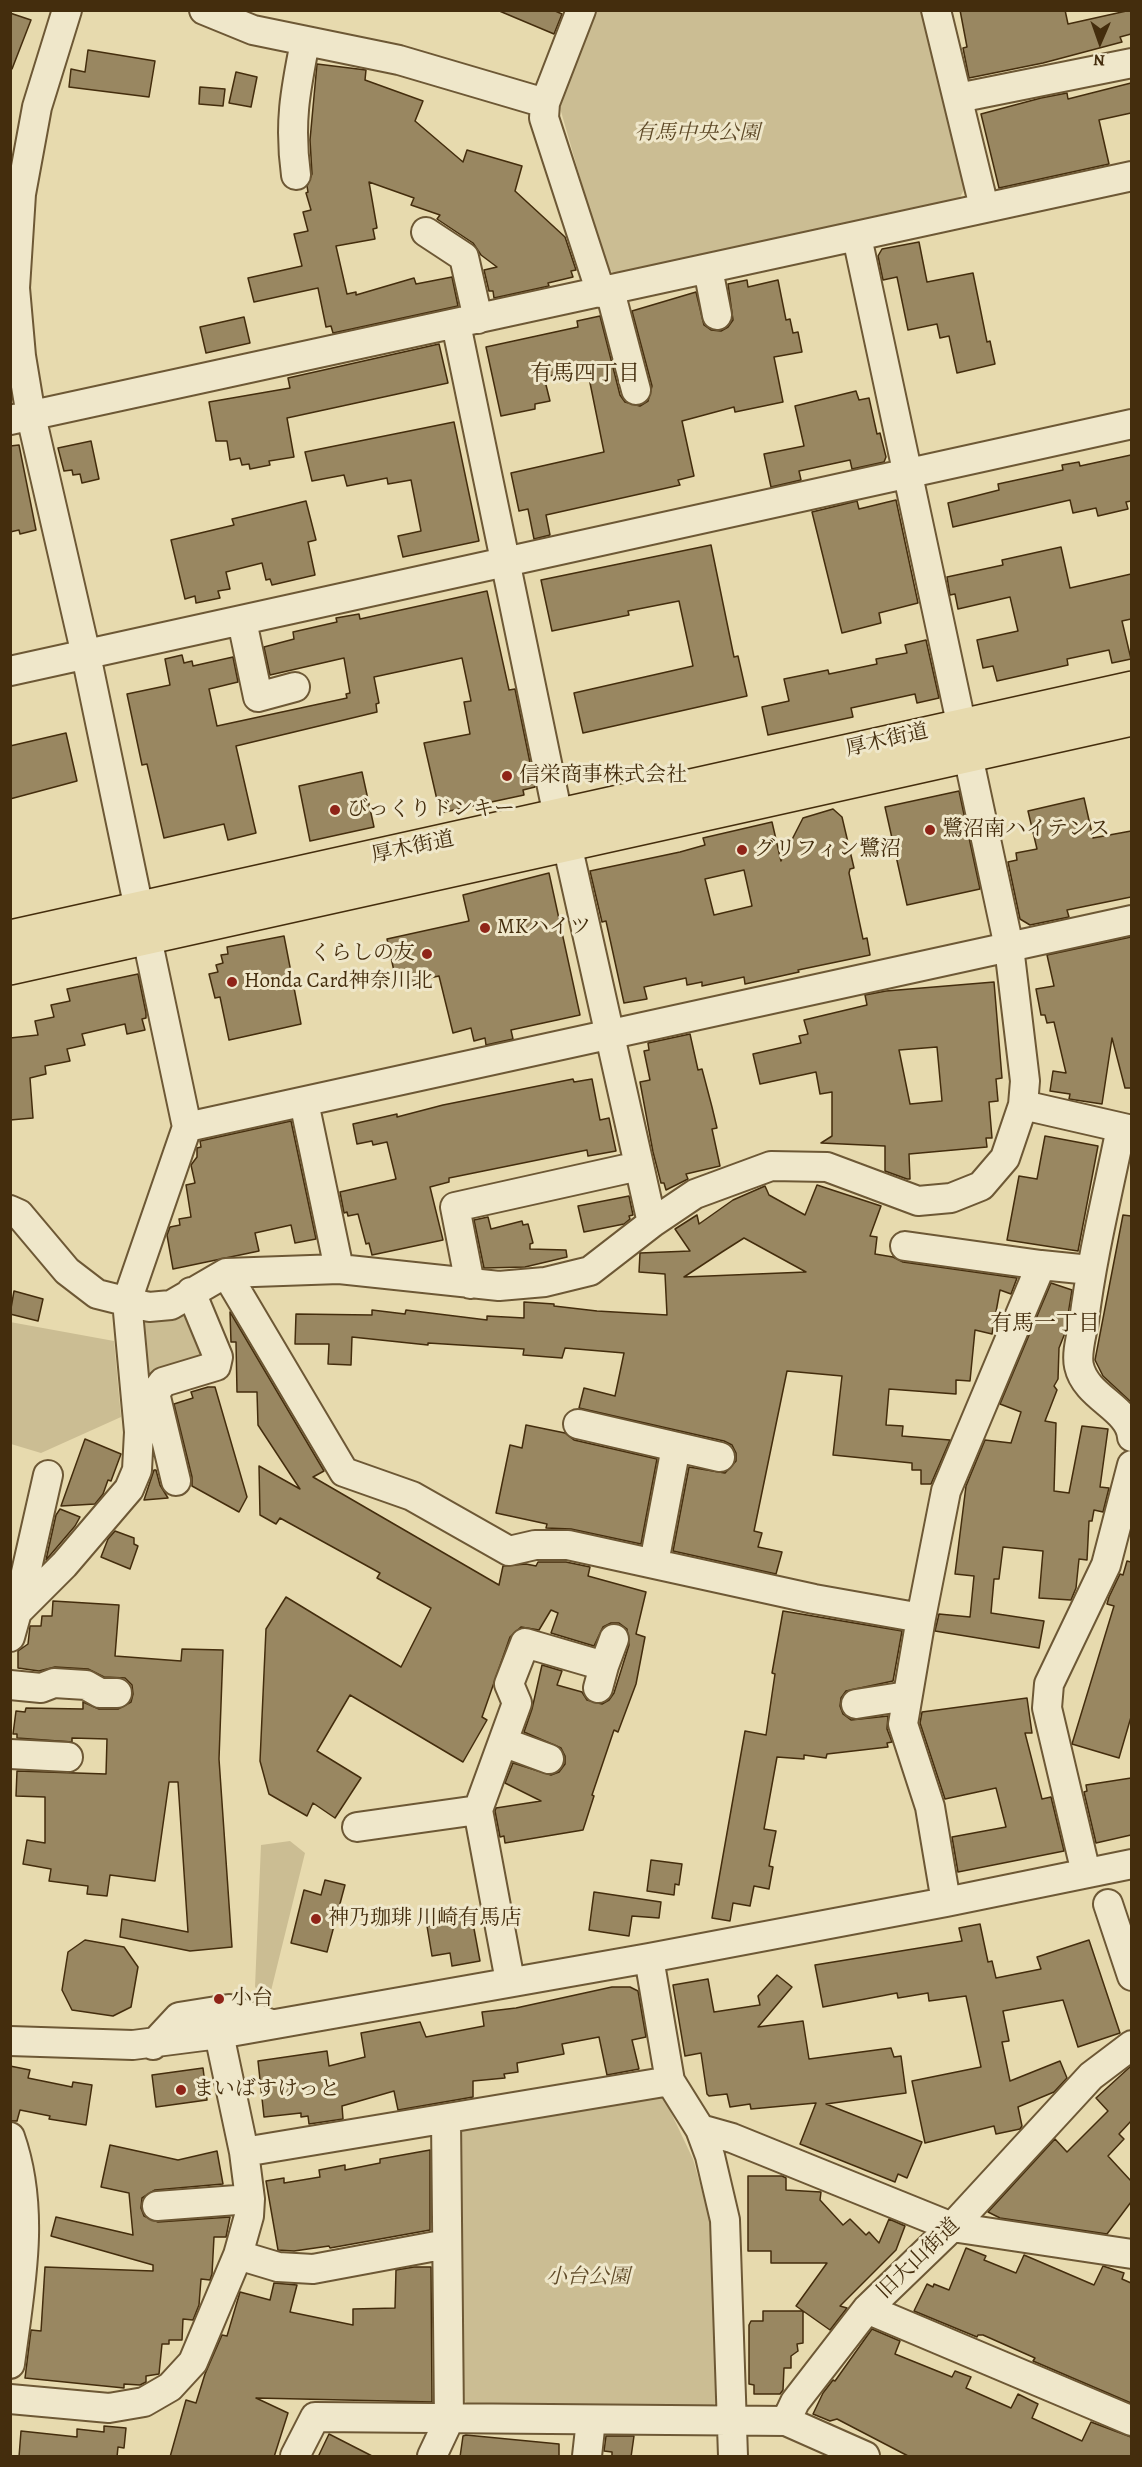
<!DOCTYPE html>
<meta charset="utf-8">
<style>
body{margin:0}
#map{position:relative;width:1142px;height:2467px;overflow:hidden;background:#e7daae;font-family:Alegreya,serif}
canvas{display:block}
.frame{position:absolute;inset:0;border:12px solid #442d0d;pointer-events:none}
.north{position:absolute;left:1070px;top:12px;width:60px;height:60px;-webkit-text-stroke:4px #efe7ca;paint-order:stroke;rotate:182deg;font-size:16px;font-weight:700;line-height:24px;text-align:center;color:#442d0d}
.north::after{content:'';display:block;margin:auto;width:21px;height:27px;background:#442d0d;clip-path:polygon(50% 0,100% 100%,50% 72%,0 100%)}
</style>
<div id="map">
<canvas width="1142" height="2467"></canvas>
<div class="frame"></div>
<div class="north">N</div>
</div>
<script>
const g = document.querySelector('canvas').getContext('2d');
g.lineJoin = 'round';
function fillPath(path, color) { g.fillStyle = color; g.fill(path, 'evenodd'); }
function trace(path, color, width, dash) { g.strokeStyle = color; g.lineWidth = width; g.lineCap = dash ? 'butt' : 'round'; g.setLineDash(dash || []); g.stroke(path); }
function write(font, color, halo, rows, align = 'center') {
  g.font = font + ' Alegreya,"Noto Serif JP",serif'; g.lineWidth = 6; g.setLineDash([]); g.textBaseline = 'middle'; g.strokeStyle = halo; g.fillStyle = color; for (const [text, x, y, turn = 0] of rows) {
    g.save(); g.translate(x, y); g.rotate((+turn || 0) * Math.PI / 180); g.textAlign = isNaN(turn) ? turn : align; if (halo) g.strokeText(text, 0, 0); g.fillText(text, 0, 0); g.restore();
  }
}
fillPath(new Path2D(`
 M595,11h332l39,175 -9,17 -338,73 -13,-8 -46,-160z
 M187,1313l15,34v10l-59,28 -5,-57 12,-12z
 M10,1322l104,19 7,76 -80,36 -30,-9z
 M290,1841l15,12 -36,146 -14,-12 6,-142z
 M650,2092l15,8 28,59 18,64 7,178 -12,10 -233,-1 -9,-10 -4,-270z`), '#cbbd93');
const building = new Path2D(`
 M497,10h56l9,4 -8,20z
 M960,10h105l3,14 63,-14v24l-11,3 2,5 -79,21 -74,15 -6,-30 4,-1z
 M10,13l21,7 -19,49h-2z
 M88,50l67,11 -6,36 -80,-10 2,-18 14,3z
 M317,64l49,6 -1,10 58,21 -8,20 48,41 4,-12 55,16 -7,25 50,46 11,33 -5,1 2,6 -25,6 1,3 -55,12 -1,-7h-4l-5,-21 13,-3 -16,-12 -8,-12 -36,-24 3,-4 -29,-10 3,-7 -45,-16 8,46 -4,1 2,10 -39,7 11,48 9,-2v3l58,-17 2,6 36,-7 6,29 -125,27 -2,-7 -5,1 -8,-39 -64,14 -6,-24 54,-12 -8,-32 14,-3 -5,-19 8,-2 -5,-17 2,-1 -1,-6 5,-12 -2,-34z
 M236,72l21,5 -6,30 -22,-4z
 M1131,83v30l-32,7 10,44 -110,24 -18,-74 60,-16 26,-5 1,6z
 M200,87l25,2 -2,17 -24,-2z
 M919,242l8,40 46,-9 14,69 3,-1 5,23 -38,9 -8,-37 -9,2 -3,-14 -29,6 -11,-53 -14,3 -5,-24 4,-7z
 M747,280l1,7 30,-7 8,40 4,-1 3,14 5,-1 4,20 -28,5 9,45 -48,10 -1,-5 -52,14 12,55 -16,4 2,5 -134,30 4,20 -16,4 -6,-30 -9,2 -8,-38 93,-21 -17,-84 -43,9 6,24 -15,3v5l-34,7 -15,-69 92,-20 -1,-6 23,-5 20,79 5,7 15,4 8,-5 4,-15 -20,-75 64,-19 8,33 7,5 10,1 7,-4 5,-7 -5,-36z
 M244,317l6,26 -44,10 -6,-26z
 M439,344l9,39 -161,35 7,39 -25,4 1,4 -20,4 -1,-5 -7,1 -2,-7 -10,2 -3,-19h-11l-7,-39 81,-14 -2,-10z
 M856,391l3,9 10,-2 8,36 3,-1 6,24 -2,5 -32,7 -2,-9 -51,11 2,9 -30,7 -7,-33 40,-8 -9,-40z
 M454,422l25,119 -76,16 -5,-21 23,-5 -10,-51 -23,4 -1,-6 -40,8 -3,-11 -32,6 -7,-29z
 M91,441l8,38 -17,4 -2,-9 -7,1 -1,-5 -8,1 -6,-23z
 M19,445l17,85 -16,4 -1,-4 -9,2v-86z
 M1131,455v46l-5,1 2,7 -30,7 -2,-8 -23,5 -3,-13 -117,27 -5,-24 51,-13 -1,-6 65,-14 -1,-5 17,-3 1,4z
 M896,500l22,103 -39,10 2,10 -39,10 -30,-121 45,-11 2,8z
 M306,501l10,39 -8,2 7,33 -43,10 -2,-6 -4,1 -4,-17 -36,9 4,17 -12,2 2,7 -24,5 -1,-7 -10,3 -14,-59 63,-15 -2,-6z
 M711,545l23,112 4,-1 9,40 -164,37 -9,-40 119,-27 -14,-65 -51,10 1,4 -77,16 -11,-51z
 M1061,547l9,41 61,-14v45l-9,2 9,38 -19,4 -3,-13 -42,9 1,6 -71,16 -4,-15 -10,2 -6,-28 41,-9 -8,-34 -52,12 -3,-15 -5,1 -3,-18 56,-12 -1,-5z
 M487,591l22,99 6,-1 20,98 -12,3 1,5 -84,18 -16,-70 46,-9 -6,-32 7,-1 -9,-43 -88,19 5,26 -3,1 1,8 -141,34 20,87 -28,7 -4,-16 -60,14 -17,-74 -5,1 -15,-71 43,-9 -5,-26 17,-4 2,8 8,-2 1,5 40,-9 5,25 -29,7 8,37 130,-28 -1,-4 4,-1 -6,-35 -74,17 -6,-28 30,-8 -1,-7 44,-10 -1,-4 23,-4 1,5z
 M926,640l13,58 -22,5 -2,-9 -64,14 2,9 -85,18 -6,-28 27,-6 -5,-22 44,-9 1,4 48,-10 -1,-5 31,-6 -2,-8z
 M66,733l11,48 -67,18v-53z
 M362,772l12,55 -64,14 -11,-55z
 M959,791l21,98 -73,16 -22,-98z
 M1084,798l9,40 38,-7v66l-64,13 2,7 -39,8 -10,-6 -12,-57 9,-2 -1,-7 21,-4 -9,-38z
 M833,809l9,8 12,51 -4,1 -1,4 14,66 4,-1 3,17 -72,15 1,2 -54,12 -1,-7 -42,9v-4l-15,3 -1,-7 -42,9 3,12 -23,4 -18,-82 -4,1 -12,-51 90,-19 25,-7 -2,-7 69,-16 9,39 22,-43zM744,870l8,36 -38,9 -9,-36z
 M549,873l31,142 -69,15 2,9 -27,6 -1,-7 -11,3 -3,-13 -18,5 -14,-57 -42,9 -10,-46 82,-18 -6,-26z
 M284,936l17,88 -72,16 -9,-43 -5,1 -6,-24 9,-2 -2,-7 7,-2 -2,-8 7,-1 -1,-7z
 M1131,937v151h-6l-13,-50 -10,66 -33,-5 1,-5 -20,-3 3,-20 13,2 -12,-51 -7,1 -2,-8h-4l-5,-26 18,-3 -7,-31z
 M138,974l8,39v5l-4,1 3,11 -18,4 -2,-10 -43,10 3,11 -18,4 3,12 -25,5 1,8 -16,4 3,40 -23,2v-82l28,-3 -3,-14 19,-4 -3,-12 19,-4 -3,-12z
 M994,982l8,96 -6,1 2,22 -9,1 3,36h-6l1,9 -78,7 1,25h-3l-22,-8v-25l-64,-3 11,-7v-44l-12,2 -4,-22 -56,12 -7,-30 48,-11 -2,-7 9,-2 -4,-14 63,-15 -2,-10 21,-4zM937,1047l5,54 -32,3 -11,-54z
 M690,1034l8,36 4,-1 10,38 5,21 -5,1 8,37 -34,8 2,5 -22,11 -2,-7h-3l-8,-31 -13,-70 10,-2 -6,-29 5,-1 -1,-7z
 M573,1079l1,3 18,-3 8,41 9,-2 7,33 -28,5 -1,-6 -138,28v4l-19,5 13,53 -71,15 -3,-12 -3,1 -8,-30 -10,2 -1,-4 -3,1 -4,-21 56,-13 -9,-37 -14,3 -1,-4 -15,3 -4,-20 44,-10v3l46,-12z
 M291,1121l25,118 -21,4 -4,-18 -36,8 4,18 -86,18 -6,-34 3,-8 10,-2 -1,-6 12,-2 -5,-32 9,-2 -4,-18 6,-8v-9l4,-1 -1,-6z
 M1045,1136l53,10 -20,105 -71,-11 12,-64 18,3z
 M817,1185l64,21 -11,30 7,1 -2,17 18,3 10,5 114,16 -6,16 -11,-4 -8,44 -17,-4 -5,51 -14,-1v14l-67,-5 -3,36 17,1 -1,10 48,4 -19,44h-10v-14h-9v-7l-79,-8 9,-79 -55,-5 -33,160 8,2 -4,14 24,5 -6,22 -103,-23 16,-84 36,6 11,-12v-8l-4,-8 -8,-4 -145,-33 5,-20 31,8 9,-43 -59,-5 -3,10 -39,-3 1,-6 -96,-6v2l-76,-8 -1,28 -23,-1 1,-20h-34l1,-30 76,1v-5l33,4 1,-4 81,10v-4l37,2v-16l30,2v2l43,5 70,4 -2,-41 -26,-2 1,-19 50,-2 -15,-22 22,-14 2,9 34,-24 32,-14 4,9 36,20zM744,1238l62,34 -122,5 38,-25z
 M629,1196l4,19 -4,1 1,3 -6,5 -40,8 -6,-26z
 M1123,1215l8,1v186l-28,-26 -8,-16z
 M488,1217l3,12 31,-8 1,4 5,-1 5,19 -3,1v5l36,1 1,7 -42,10 -41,1 -10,-48z
 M1051,1283l21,7 -7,43 -6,15 -1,31 -4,7 3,4 -12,31 11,2 -2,68 15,2 13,-67 26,3 -8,58 9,1 -6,24 -9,-2 -2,11h-3l-2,39 -8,-1 -3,29 -5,12 -32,-2 4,-47 -40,-4 -4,32h-5l-3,34 53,8 -5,27 -104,-17 4,-17 31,3 4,-41 -19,-2 11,-88 19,-46 26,3 10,-31 -21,-8z
 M14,1291l29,8 -5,22 -28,-7z
 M230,1312l94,159 -11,6 186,108 4,-19 23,-2 10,2 2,-4h28l24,5 -2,9 58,16 -10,42 9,3 -9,47 -18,48 -4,-2 -22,65 2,1 -11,34 -78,13 -1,-7 -4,1 -5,-26 1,-3 45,-7 -36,-18 8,-20 38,12 8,-3 6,-8v-8l-4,-8 -37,-16 8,-23 10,-44 20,6 -5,14 25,7 5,8 15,4 7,-4 5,-7 15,-48 -2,-16 -8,-6h-8l-8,4 -9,19 -43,-13 7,-20 -7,-3 -12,20 -18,-3 -11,10 -28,80 5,3 -24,42 -113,-67 -33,56 44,27 -26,40 -22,-15 -6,13 -38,-22 -9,-33 6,-132 20,-32 115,70 30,-59 -54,-30 3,-5 -100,-55 -4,6 -16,-9 -1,-49 41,23 -42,-64 -1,-33h-20l-1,-50h-5z
 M208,1387h7l32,110 -8,15 -47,-26v-9l-18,-73 19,-6 -2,-6z
 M526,1425l39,8 9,7 83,19 -16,85 -70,-15 -25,-1 1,-4 -51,-11 14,-68 12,3z
 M85,1439l36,15 -10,27 -3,-1 -5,14 -8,10 -34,2z
 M154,1470h2l4,15 8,13 -24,2z
 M60,1509l20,8 -5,9 -29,34 10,-45z
 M115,1531l19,7v6l4,2 -8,23 -29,-12 7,-18z
 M1127,1561l4,1v155l-12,41 -47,-14 42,-138 -7,-2 2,-7 11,-23 3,1z
 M53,1601l66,4 -4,51 66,5 1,-12 41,1 -4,109 13,188 -42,4 -70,-14 2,-18 66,13 -10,-150h-9l-14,99 -45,-6 -3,21 -20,-2 1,-8 -39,-5 2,-12 -28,-5 4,-24 18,3v-46l-29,-1 1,-25 89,3 1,-35 -35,-1v4l-55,-4v-4h-4l3,-23 9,1 1,-4 57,1v-7l16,7h19l13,-7 2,-8 -1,-9 -7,-7 -21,-1 -16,-8 -33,-2 -16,4 -21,-3v-17l10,-7 2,-18h11l1,-10h10z
 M783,1611l119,20 -9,50 -47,10 -5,7 -1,8 3,8 8,6 37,-4 -1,13 5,13 -5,1 1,4 -61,7 -1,4 -22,-3v4l-27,-2 -13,72 12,2 -7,35 4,1 -4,22 -15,-3 -4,20 -17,-3 -3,18 -18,-3 33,-187 21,4 9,-61 -3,-1z
 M1027,1698l5,35h-7l17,66 9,-2 13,54 -106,21 -6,-35 54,-10 -10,-39 -51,11 -25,-76 2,-11z
 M1131,1778v57l-35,8 -12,-51 3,-1 -1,-6z
 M651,1860l31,4 -3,21 -4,-1 -1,11 -27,-4z
 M325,1880l20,5 -18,67 -36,-9 13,-53 17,5z
 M594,1892l67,10 -2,16 -27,-2 -3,20 -40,-6z
 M472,1918l8,43 -28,5 -2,-13 -18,3 -5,-30z
 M980,1924l8,38 4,-1 4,17 45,-9 -4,-12 52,-17 31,93 -42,14 -15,-47 -60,11 6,30 -7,1 8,39 50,-20 7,17 -13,14 -36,15 4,19 -2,3 -24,5 -2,-8 -69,17 -13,-62 69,-14 -15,-71 -37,5 -1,-8 -30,5 -1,-5 -74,14 -8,-42 147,-24 -3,-13z
 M85,1940l39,7 14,20 -7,40 -18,9 -41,-6 -10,-20 6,-38z
 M777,1975l15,12 -34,40 45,-6 6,38 82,-11 3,9 7,-1 5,37 -80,11 96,38 -15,36 -9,-4 -3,8 -95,-38 16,-41 -65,6 -1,-5 -20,3 -3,-13 -18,2 -2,-2 -6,-41 -16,3 -12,-71 35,-6 6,33 46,-7 -2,-9z
 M612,1987h18l8,4 8,46 -14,3 7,29 -32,6 -8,-38 -37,7 2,10 -47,9 1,9 -14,2 1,4 -32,3v16l-75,13 -4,-19 -52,15 1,13 -34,5 -1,-8 -7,1v-4l-37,4 -6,-56 69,-10 2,15 36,-9 -4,-24 59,-11 6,15 58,-11 -2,-14 34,-4z
 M10,2066l20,4 -2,8 44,9 1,-5 19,3 -6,40 -37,-6 1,-3 -30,-6 -3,11h-7z
 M1131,2066v55l-12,13 5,5 -16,17 23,25v21l-24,32 -107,-16 -12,-6 67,-73 12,13 41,-41 -12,-13z
 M203,2068l4,32 -51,7 -4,-32z
 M110,2145l68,15 39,-9 6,33 -68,6 -13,8 -1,10 3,8 14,6 72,-5 -4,20h-12l-2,37 -2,6 -9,-1 -2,26 -6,15 -10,-1 -1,21h-13v4h-7l-3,30 -13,2v6l-6,3 -16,-1v4l-99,-10 6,-48 10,1 4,-64 108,4v-6l-102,-29 5,-19 77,18 -4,-42 -28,-6z
 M430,2150v80l-100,18 -1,-2 -35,5 -16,-1 -12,-69 18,-3v5l36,-6 -1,-7 26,-5v5l35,-7v-4z
 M748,2176h34l4,2v12l35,2 -1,8 23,25 7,-6 16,16 3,-3 10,11 10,-24 16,7 -9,24 -56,56 7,2 -17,22 -34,-24 31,-43h-56v-12h-23z
 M966,2248l20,8 -2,4 32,13 8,-18 70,30 9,-19 21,7 -2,6 9,4v120l-98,-42 2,-3 -52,-23h-5l-1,2 -63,-26 13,-27 6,3 1,-3 15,6z
 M414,2267h17l1,135 -176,-4 32,15 -14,44h-104l16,-57 10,3 9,-29 17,-39 5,1 13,-44 30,8 4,-17 23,2 -7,27 63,13v-16l42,-1 1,-38z
 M763,2311h40v32l-6,1 1,7 -7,5v12h-7l-1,22 -3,4h-26v-9l-5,-1v-59l2,-4h12z
 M872,2329l28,12 -5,13 57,23 3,-6 16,6 -5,11 45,20 7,-14 20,10 -6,14 50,23 9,-19 40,15v20h-221l-73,-38 -7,2 -17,-7 10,-21 10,-13 2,1z
 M104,2426l22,2 -2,20 -6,-1 -1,10h-98l2,-26 56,6v-8l27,3z
 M329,2434l45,23h-56z
 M466,2435l93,9v13h-99l3,-21z
 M606,2436h28l-3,21h-19v-5l-8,-1z`);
fillPath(building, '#998761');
trace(building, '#442d0d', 1.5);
const minor = new Path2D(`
 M67,10l-30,97 -16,87 -6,94 6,68 10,60 55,239 53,254
 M204,10l49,20 146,30 146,43
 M581,10l-36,93 -1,15 57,175
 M936,10l48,197
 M958,98l174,-35
 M296,175c-7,-51 -1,-83 9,-133
 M426,232l38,25 14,62
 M708,269l9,46
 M610,291l26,99
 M456,324l102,492
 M10,420l1122,-244
 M242,621l16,76 37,-10
 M10,671l1122,-247
 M567,844l85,379
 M304,1102l35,167
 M1023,1105l109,25
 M187,1127l945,-207
 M1121,1128c-13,64 -29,128 -37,193 -2,13 -8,32 -5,45 7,32 51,42 53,71
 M10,1210l9,4 48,57 30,23 52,13 22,-2 55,-32 113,-4 160,17 46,-4 45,-11 62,-48 43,-29 76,-28 56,1 91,34 33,-3 30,-12 24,-28 18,-53 2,-24 -16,-134 -152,-710
 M905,1246l136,19
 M226,1273l118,199 68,24 97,55 26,-6h33l246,54 107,19 25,-127 95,-226 49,5
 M470,1284l-15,-77 184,-41
 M578,1424l142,33
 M176,1481l-21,-88 8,-11 53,-16 2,-9 -27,-65
 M654,1563l22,-116
 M17,1612l31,-137
 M921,1618l-18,106 27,83 16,95
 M10,1637l7,-25 47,-47 65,-76 8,-19 2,-38 -12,-131 60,-174 -40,-189
 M604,1666l10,-27
 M10,1685l31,3 13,-5 32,2 14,8h17
 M856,1704l51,-8
 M503,1742l46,17
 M10,1754l58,3
 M357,1827l121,-17
 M1086,1873l-39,-165 2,-24 57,-119 26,-100
 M1108,1904l24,72
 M649,1958l21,123 30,48 10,27 15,64 8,236
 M510,1981l-32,-171 39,-107 -8,-19 16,-41 79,23 -6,22
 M10,2041l123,4 86,-11 430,-76 297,-56 186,-38
 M153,2045l26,-28 50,-8 42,15
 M700,2129l32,9 220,89 180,27
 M10,2137c26,74 10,151 0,227
 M244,2152l426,-71
 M157,2206l93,-7
 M238,2255l40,12 35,2 134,-25
 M867,2309l265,112
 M10,2399l99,9 35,-6 26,-15 23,-25 45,-107 11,-39 1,-17 -6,-47 -25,-118
 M786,2421l79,35
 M295,2456l20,-39 471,4 9,-19 72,-93 85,-82 139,-151 41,-31
 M432,2456l17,-36 -3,-301
 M587,2456l4,-36`);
const highway = new Path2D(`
 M10,937l1122,-249
 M10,968c374,-82 748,-166 1122,-249`);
trace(minor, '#6d5835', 32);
trace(highway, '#442d0d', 36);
trace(minor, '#efe7ca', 28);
trace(highway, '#e7daae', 33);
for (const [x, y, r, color] of [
 [507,776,6,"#8f2418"],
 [335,810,6,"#8f2418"],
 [930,830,6,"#8f2418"],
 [742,850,6,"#8f2418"],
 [485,928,6,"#8f2418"],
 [427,954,6,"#8f2418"],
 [232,982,6,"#8f2418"],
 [316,1919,6,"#8f2418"],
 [219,1999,6,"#8f2418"],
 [181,2090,6,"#8f2418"]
]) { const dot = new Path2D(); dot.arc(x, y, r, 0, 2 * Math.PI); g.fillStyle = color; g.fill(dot); trace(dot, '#efe7ca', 2); }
write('italic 21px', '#5f4a28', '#efe7ca', [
 ["有馬中央公園",697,134],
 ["小台公園",588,2278]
]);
write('21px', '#442d0d', '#efe7ca', [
 ["厚木街道",887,741,-13],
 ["厚木街道",413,848,-12],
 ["旧大山街道",919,2259,-44]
]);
write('21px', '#442d0d', '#efe7ca', [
 ["信栄商事株式会社",519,776],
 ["びっくりドンキー",347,810],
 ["鷺沼南ハイテンス",942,830],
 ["グリフィン鷺沼",754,850],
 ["MKハイツ",497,928],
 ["くらしの友",415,954,"right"],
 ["Honda Card神奈川北",244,982],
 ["神乃珈琲 川崎有馬店",328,1919],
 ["小台",231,1999],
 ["まいばすけっと",193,2090]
], 'left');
write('22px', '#442d0d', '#efe7ca', [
 ["有馬四丁目",585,375],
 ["有馬一丁目",1045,1325]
]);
</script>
